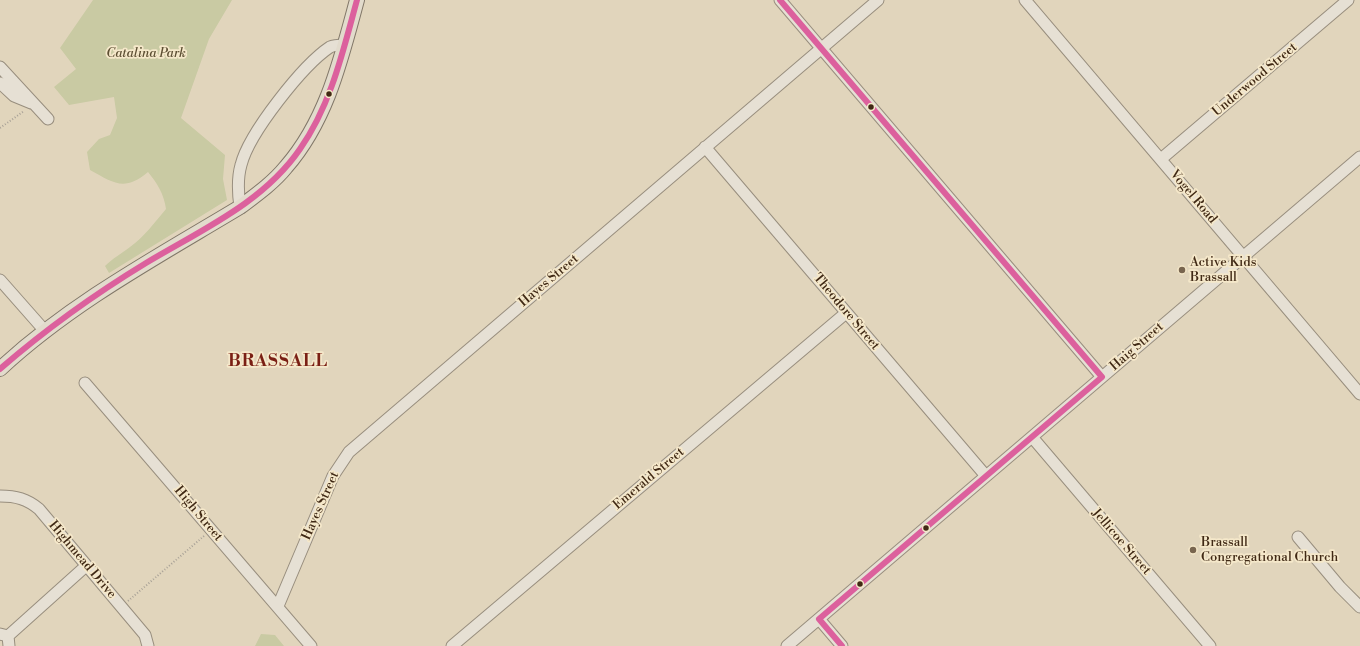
<!DOCTYPE html>
<style>
body{margin:0}
canvas{display:block;background:#e1d5bc}
</style>
<canvas width="1360" height="646"></canvas>
<script>
const g = document.querySelector('canvas').getContext('2d');
g.lineJoin = 'round';
function fillPath(path, color) { g.fillStyle = color; g.fill(path, 'evenodd'); }
function trace(path, color, width, dash) { g.strokeStyle = color; g.lineWidth = width; g.lineCap = dash ? 'butt' : 'round'; g.setLineDash(dash || []); g.stroke(path); }
function write(font, color, halo, rows, align = 'center') {
  g.font = font + ' "Libre Bodoni",serif'; g.lineWidth = 3.5; g.setLineDash([]); g.textBaseline = 'middle'; g.strokeStyle = halo; g.fillStyle = color; for (const [text, x, y, turn = 0] of rows) {
    g.save(); g.translate(x, y); g.rotate((+turn || 0) * Math.PI / 180); g.textAlign = isNaN(turn) ? turn : align; if (halo) g.strokeText(text, 0, 0); g.fillText(text, 0, 0); g.restore();
  }
}
fillPath(new Path2D(`
 M93,0h139l-23,39 -28,79 44,37 -2,24 4,21 -118,73 -4,-7c8,-8 16,-12 25,-19 14,-10 25,-25 36,-38 -2,-15 -9,-26 -18,-37 -24,20 -34,11 -58,-2l-3,-18 12,-13 11,-4 7,-17 -3,-21 -45,8 -15,-18 22,-18 -16,-21z
 M261,634l14,1 9,11h-29z`), '#c9caa3');
const minor = new Path2D(`
 M780,0l322,377
 M1025,0l335,394
 M0,67l48,52
 M0,83l14,13 17,7
 M705,147l281,329
 M1161,159l187,-159
 M240,207c-2,-14 -3,-28 1,-42 8,-32 62,-100 89,-118 4,-2 10,-2 15,-2
 M0,280l45,51
 M85,383l226,263
 M1032,437l178,209
 M0,496c16,0 27,3 39,13l106,126 3,11
 M1298,537l42,50 20,20
 M278,606l55,-130 16,-24 529,-452
 M819,619l23,27
 M0,634l8,2 1,10
 M8,636l78,-70
 M452,646l394,-333
 M787,646l573,-489`);
const major = new Path2D(`
 M0,369c71,-66 157,-112 240,-162 16,-12 33,-24 46,-40 41,-47 55,-108 71,-167`);
trace(minor, '#988e7e', 13);
trace(major, '#817768', 16);
trace(new Path2D(`
 M0,128l24,-17
 M128,601l76,-65`), '#a9a297', 2, [1, 2]);
trace(minor, '#e6e0d4', 11);
trace(major, '#e2dbcc', 14);
trace(new Path2D(`
 M780,0l322,377
 M0,369c46,-40 95,-75 146,-106 55,-33 117,-60 154,-114 31,-44 43,-98 57,-149
 M819,619l283,-242
 M819,619l23,27`), '#dc609d', 6);
for (const [x, y, r, color] of [
 [329,94,3.5,"#402915"],
 [871,107,3.5,"#402915"],
 [1182,270,4,"#78654f"],
 [926,528,3.5,"#402915"],
 [1193,550,4,"#78654f"],
 [860,584,3.5,"#402915"]
]) { const dot = new Path2D(); dot.arc(x, y, r, 0, 2 * Math.PI); g.fillStyle = color; g.fill(dot); trace(dot, '#f5e8ca', 1.5); }
write('italic 13px', '#5d4f33', '#f5e8ca', [
 ["Catalina Park",146,54]
]);
write('13px', '#402915', '#f5e8ca', [
 ["Underwood Street",1255,80,-40],
 ["Vogel Road",1193,197,50],
 ["Hayes Street",549,281,-40],
 ["Theodore Street",846,312,50],
 ["Haig Street",1137,347,-41],
 ["Emerald Street",649,479,-40],
 ["Hayes Street",321,506,-66],
 ["High Street",198,514,50],
 ["Jellicoe Street",1121,542,49],
 ["Highmead Drive",82,560,50]
]);
write('13px', '#402915', '#f5e8ca', [
 ["Active Kids",1190,263],
 ["Brassall",1190,278],
 ["Brassall",1201,543],
 ["Congregational Church",1201,558]
], 'left');
g.letterSpacing = '1px';
write('bold 17px', '#7a1f14', '#f5e8ca', [
 ["BRASSALL",278,362]
]);
g.letterSpacing = '0px';
</script>
